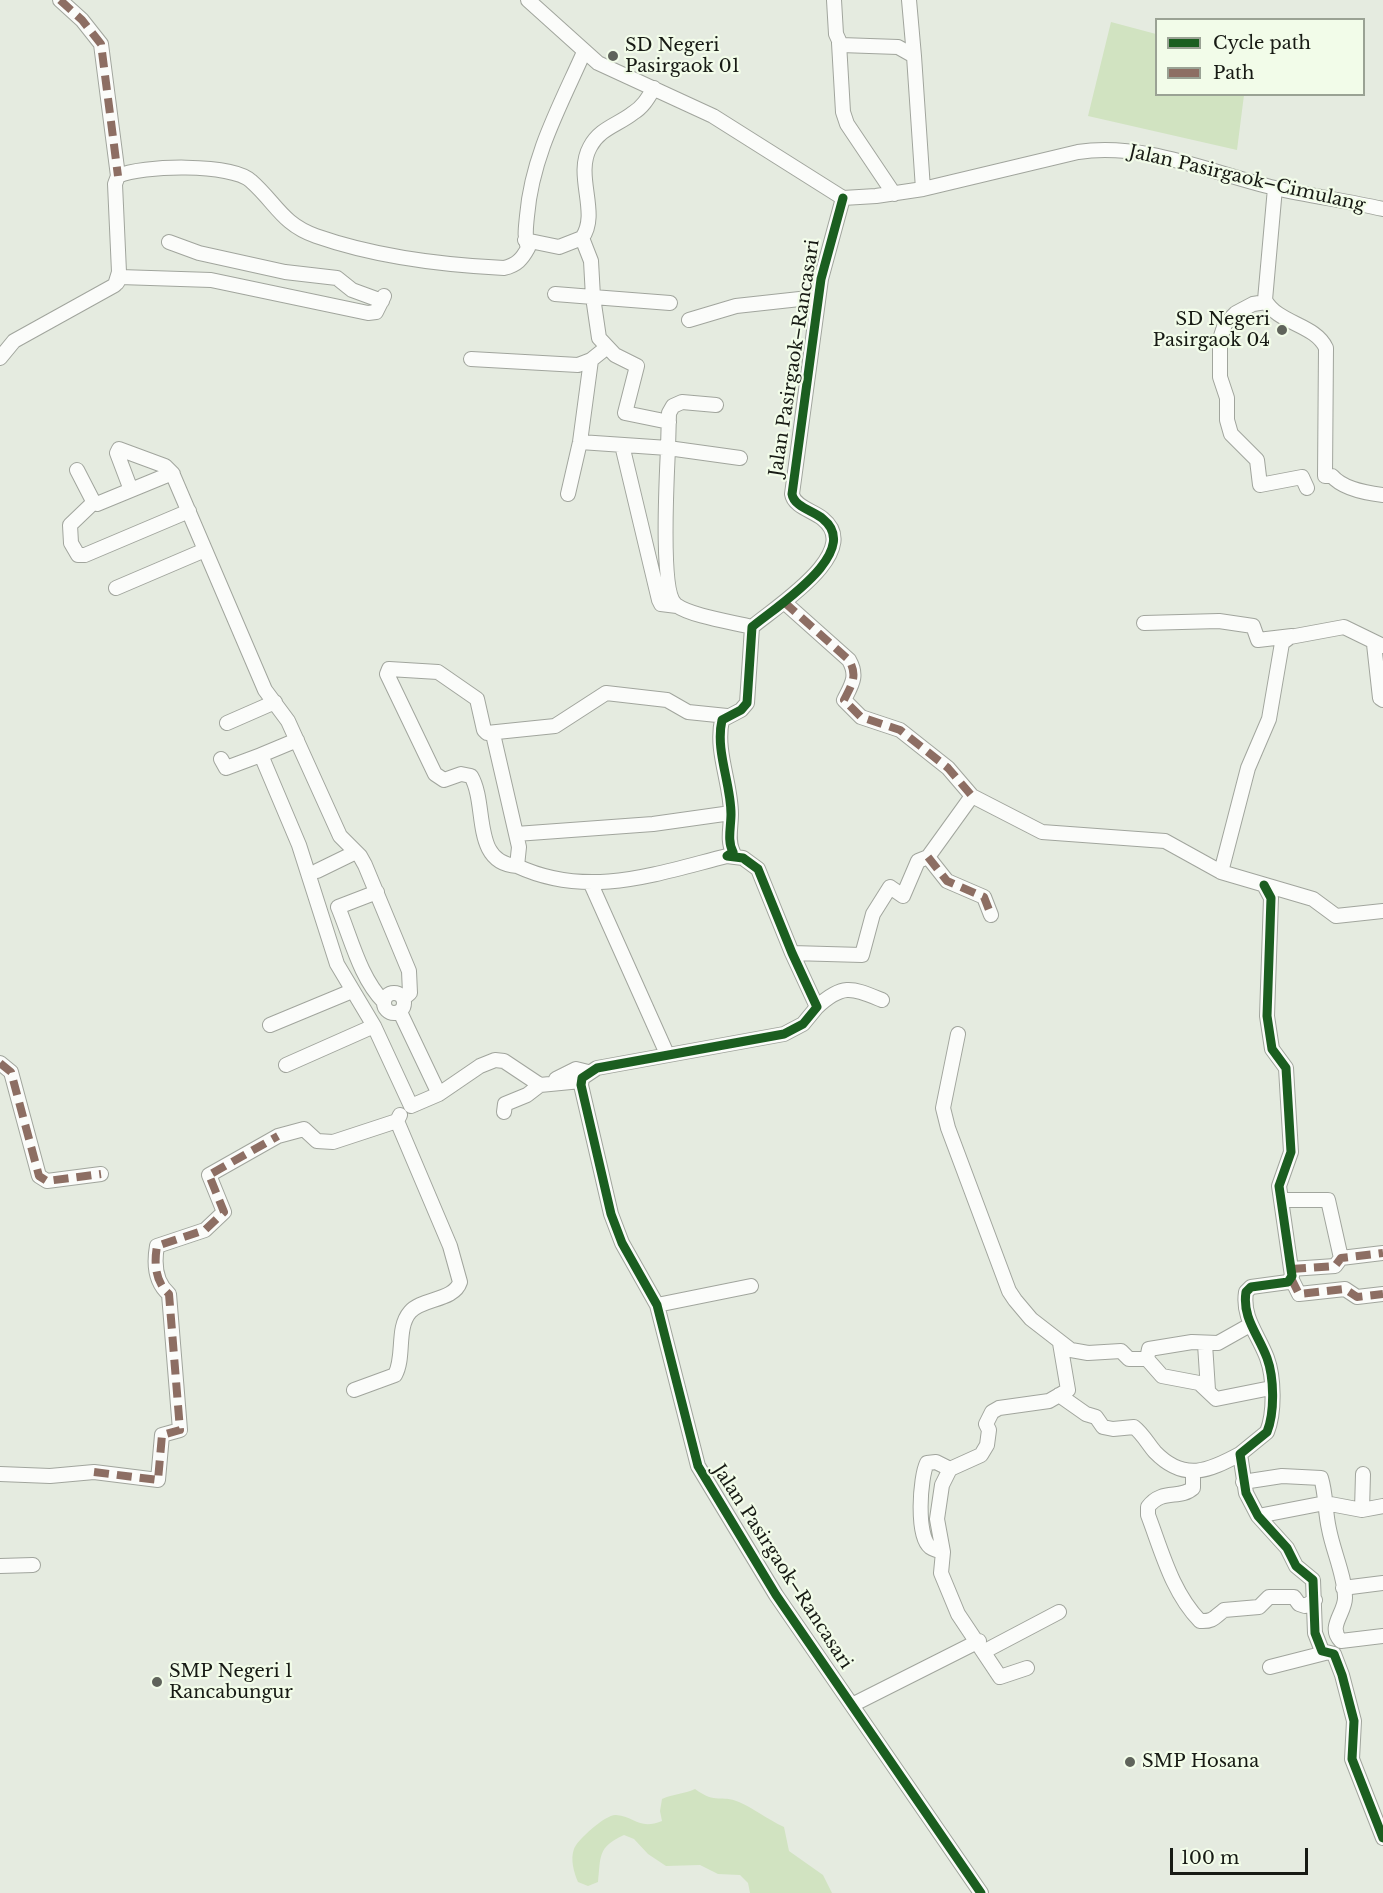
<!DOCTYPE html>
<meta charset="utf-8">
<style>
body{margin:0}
#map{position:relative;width:1383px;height:1893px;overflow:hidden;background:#e5ebe0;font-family:"Libre Baskerville",serif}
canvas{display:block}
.legend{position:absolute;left:1155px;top:18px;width:210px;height:78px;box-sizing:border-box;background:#f2fce9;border:2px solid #9aa294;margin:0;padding:8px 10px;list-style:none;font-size:18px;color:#171a14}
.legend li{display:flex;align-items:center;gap:12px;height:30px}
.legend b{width:30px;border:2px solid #9aa294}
.scale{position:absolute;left:1170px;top:1848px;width:138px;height:27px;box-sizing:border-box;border:3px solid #171a14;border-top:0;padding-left:8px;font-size:18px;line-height:21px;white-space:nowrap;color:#171a14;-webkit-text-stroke:4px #f2fce9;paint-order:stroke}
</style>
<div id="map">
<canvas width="1383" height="1893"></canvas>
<ul class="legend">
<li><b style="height:8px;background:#1b5e20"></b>Cycle path</li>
<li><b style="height:8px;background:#8d6e63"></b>Path</li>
</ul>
<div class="scale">100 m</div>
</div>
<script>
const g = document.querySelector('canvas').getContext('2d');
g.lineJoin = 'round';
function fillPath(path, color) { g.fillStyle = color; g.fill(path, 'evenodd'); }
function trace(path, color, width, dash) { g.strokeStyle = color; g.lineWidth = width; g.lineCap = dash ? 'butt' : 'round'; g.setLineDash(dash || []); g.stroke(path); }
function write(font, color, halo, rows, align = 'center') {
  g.font = font + ' "Libre Baskerville",serif'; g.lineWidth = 4.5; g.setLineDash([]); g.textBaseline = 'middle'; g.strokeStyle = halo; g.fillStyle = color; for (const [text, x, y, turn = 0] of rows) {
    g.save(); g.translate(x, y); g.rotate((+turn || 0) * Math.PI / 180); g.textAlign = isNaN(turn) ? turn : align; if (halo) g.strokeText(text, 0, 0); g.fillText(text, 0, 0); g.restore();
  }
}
fillPath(new Path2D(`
 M1111,22l45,12v60l88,1 -7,55 -149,-34z
 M695,1789c22,16 25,5 44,13 14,6 28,17 45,25l5,24 34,24 9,18h-82l-2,-10 -8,-8 -22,-1 -18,-9 -34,1 -18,-12 -14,-15 -10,-4c-27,12 -23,22 -26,47l-10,4 -10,-4c-4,-9 -8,-23 -4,-33 3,-9 32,-35 42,-34 20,2 23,15 46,6l-2,-10 2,-12c11,-5 22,-5 33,-10z`), '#d1e3c1');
const minor = new Path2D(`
 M60,0l22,20 19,24 17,132
 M528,0l70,63 115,53 130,82 33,-2 47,-7 155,-37c67,-10 133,21 197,36 36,8 72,13 108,21
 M834,0l2,34 5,11 57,2 16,9 9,133
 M909,0l5,56
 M839,43l4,69 4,12 47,70
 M1275,188l-10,112c13,24 50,24 61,48l-1,128h7c11,13 34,17 51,19
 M843,198l-22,81 -29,215c2,13 22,17 31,25 41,33 -49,89 -71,108l-5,76 -6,7 -19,10c-7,31 9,63 9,94 0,13 -4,27 2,38l-6,4 16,2 15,11 34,84 25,54 -14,17 -19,10 -187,34 -15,10 -1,7 30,129 11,29 35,62 41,161 78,129 205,298
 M525,240l34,7 23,-9c18,-25 -8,-62 8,-91 10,-19 28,-22 43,-34 10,-6 15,-15 21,-25
 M169,242l30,11 86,19 52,6 15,12 30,11
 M117,283l3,-6 91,3 157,33 8,-1 8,-16
 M555,294l38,3 -2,-36 -9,-23
 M1266,302l-13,2 -17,9 -11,11 -5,15v38l7,21v22l4,14 26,26 3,25 42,-8 5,11
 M689,320l47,-14 82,-9
 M0,358l14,-17 101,-56 4,-13 -4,-88 3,-8c23,-11 114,-13 133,5 25,22 31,43 65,55 60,21 125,29 188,32 13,-3 18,-9 24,-20 -4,-11 -2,-21 -1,-32 5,-60 33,-110 57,-164
 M471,359l107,6 13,-5 15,-12
 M669,422l-44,-9 12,-47 -22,-11 -16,-17 -6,-41 77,6
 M580,442l88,6 1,-35 4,-7 9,-4 34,3
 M622,445l37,155 2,4 16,2
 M740,458l-72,-10c-1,25 -8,144 8,157 15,11 56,17 76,22
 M77,470l16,31 4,3 73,-30 3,1 92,215 23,31 52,115 20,20 5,9 44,106 1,22 -7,6
 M131,490l-14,-37 2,-4 46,17 8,8
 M568,494l12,-52 11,-82
 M94,502l-24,23 1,18 7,12h7l104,-44
 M116,588l89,-38
 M784,602l65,58c9,16 3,24 -5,40l17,17 39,13 48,38 24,28
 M1144,623l75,-2 34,5 5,14 34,-4
 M1374,644l6,54 3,2
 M227,723l48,-21
 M493,734l23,100
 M297,740l-36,15 38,90 38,119 37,62 37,80 28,-12 41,-28 15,-6 9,1 36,24 41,-4
 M221,759l5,9 35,-13
 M727,856c-72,18 -139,43 -210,10l2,-19 -3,-13 137,-10 78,-11
 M928,857l19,24 37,16 7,18
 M517,866c-46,-3 -29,-61 -46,-90l-10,-2 -17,6 -9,-6 -48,-100 2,-5 49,3 39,27 7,31 3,3 68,-7 51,-33 61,7 21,12 39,4
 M317,871l39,-19
 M1221,872l27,-104 21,-49 13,-76 8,-6 54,-10 39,19
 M591,884l76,170
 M1264,885l7,13 -4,118 5,33 14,19 5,84 -12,34 13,90 -4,6 -37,5 -5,5c-4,26 12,42 21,66 7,19 8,54 0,74l-27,22 6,39 12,23 29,32 9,18 17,14 2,53 7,18 12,3 8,21 12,46 -2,38 31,79
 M377,892l-39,15c13,31 22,71 46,95
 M792,953l70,2 11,-41 17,-27 13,9 15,-35 10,-4 44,-61 70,36 123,9 56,31 92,27 23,17 47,-5
 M384 1003a10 10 0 1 1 20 0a10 10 0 1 1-20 0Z
 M817,1007c26,-24 35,-19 65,-7
 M400,1012l39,82
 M270,1025l82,-34
 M958,1034l-15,74 5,20 61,163 6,9 16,19 40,31 17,3 33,-2 8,8h18l15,17 37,7 17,16 55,-11
 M0,1063l11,9 28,104 8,5 54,-7
 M286,1065l88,-39
 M556,1079l20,-10 12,3
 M504,1112l1,-8 22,-9 13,-10
 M1281,1200h47l13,58
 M1291,1269l44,-3 6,-8 42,-5
 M1291,1278l8,16 46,-5 12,8 26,-3
 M657,1305l94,-19
 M1205,1344l3,46
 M1147,1359l2,-10 43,-7 26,1 32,-18
 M354,1390l41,-15c10,-18 1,-47 15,-63 12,-14 44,-11 50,-30l-10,-36 -53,-125 3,-6
 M1059,1395l27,19 10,3 7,10 10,2 21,-2c9,7 14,17 21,25 29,30 54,19 85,2
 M1193,1472v16c-13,12 -31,0 -45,19v8c14,37 24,77 52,106 13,1 15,-4 24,-11l35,-3 10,-10h25l5,7 6,2 10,-6
 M0,1474l50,2 44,-4 64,8 4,-45 18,-5 -11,-136c-14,-12 -15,-31 -12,-48l48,-16 19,-18 -15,-37 69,-39 26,-7 13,12 16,1 64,-21
 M1243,1482l39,-6 39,2c5,16 4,34 8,51 4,22 16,47 16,69 0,15 -18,29 -4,43l42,-5
 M1362,1510l1,-36
 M1258,1516l67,-13 37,7 21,-4
 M943,1552c-4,-1 -10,-3 -13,-5 -14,-11 -10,-70 -3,-84l9,-1 14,7
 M0,1566l33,-1
 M1343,1588l40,-5
 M985,1651l74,-39
 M1270,1667l55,-14
 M1027,1668l-27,9 -42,-63 -17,-41 2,-21 -6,-33 5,-34 8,-16 31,-14 6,-10 2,-15 -3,-6 6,-12 7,-4 50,-7 19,-11 -8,-47
 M852,1705l127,-64`);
trace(minor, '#a1a59d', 16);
trace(minor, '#fbfcfa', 14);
trace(new Path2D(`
 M60,0l22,20 19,24 17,132
 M784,602l65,58c9,16 3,24 -5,40l17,17 39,13 48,38 24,28
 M928,857l19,24 37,16 7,18
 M0,1063l11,9 28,104 8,5 54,-7
 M1291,1269l44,-3 6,-8 42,-5
 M1291,1278l8,16 46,-5 12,8 26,-3
 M94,1472l64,8 4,-45 18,-5 -11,-136c-14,-12 -15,-31 -12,-48l48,-16 19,-18 -15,-37 69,-39`), '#8d6e63', 8, [15, 8]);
trace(new Path2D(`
 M843,198l-22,81 -29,215c2,13 22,17 31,25 41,33 -49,89 -71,108l-5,76 -6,7 -19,10c-7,31 9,63 9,94 0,13 -4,27 2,38l-6,4 16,2 15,11 34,84 25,54 -14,17 -19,10 -187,34 -15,10 -1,7 30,129 11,29 35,62 41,161 78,129 205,298
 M1264,885l7,13 -4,118 5,33 14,19 5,84 -12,34 13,90 -4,6 -37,5 -5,5c-4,26 12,42 21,66 7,19 8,54 0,74l-27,22 6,39 12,23 29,32 9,18 17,14 2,53 7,18 12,3 8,21 12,46 -2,38 31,79`), '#1b5e20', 9);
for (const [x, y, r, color] of [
 [613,56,6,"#5f635b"],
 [1282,330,6,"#5f635b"],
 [157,1682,6,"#5f635b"],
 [1130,1762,6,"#5f635b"]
]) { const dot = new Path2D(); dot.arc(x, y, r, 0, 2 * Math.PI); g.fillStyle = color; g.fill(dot); trace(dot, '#f2fce9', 2); }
write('18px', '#171a14', '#f2fce9', [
 ["SD Negeri",625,46],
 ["Pasirgaok 01",625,67],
 ["SD Negeri",1270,320,"right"],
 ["Pasirgaok 04",1270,341,"right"],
 ["SMP Negeri 1",169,1672],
 ["Rancabungur",169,1693],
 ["SMP Hosana",1142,1762]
], 'left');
write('18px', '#171a14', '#f2fce9', [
 ["Jalan Pasirgaok–Cimulang",1247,179,13],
 ["Jalan Pasirgaok–Rancasari",795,358,-81],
 ["Jalan Pasirgaok–Rancasari",782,1567,57]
]);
</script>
